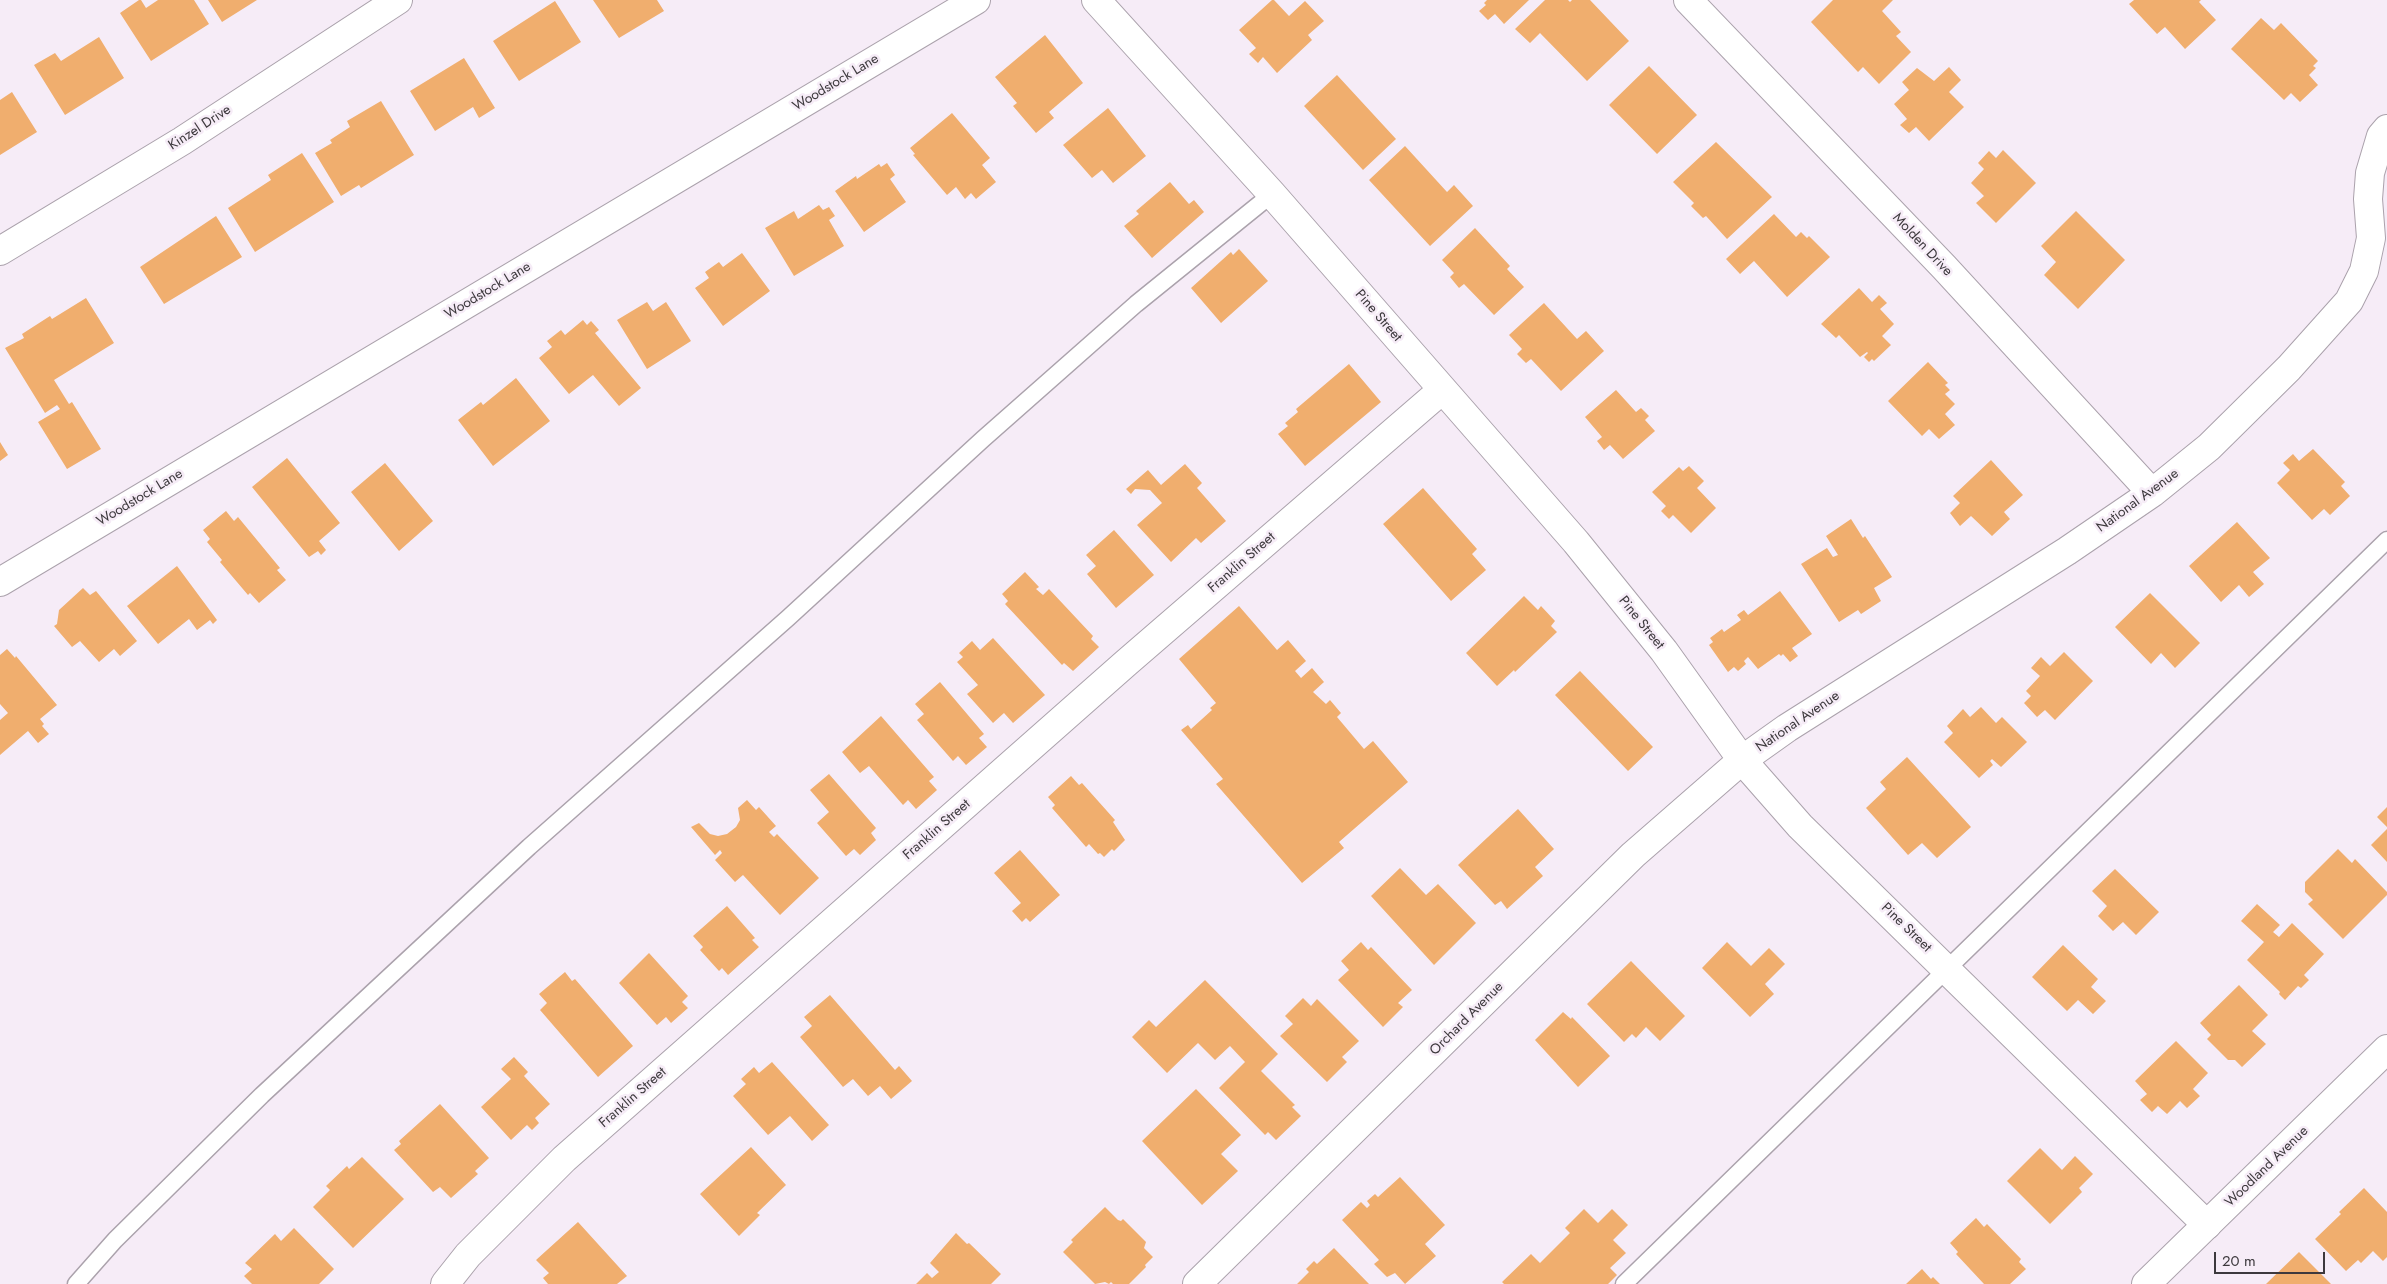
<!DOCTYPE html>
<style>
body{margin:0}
#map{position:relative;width:2387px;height:1284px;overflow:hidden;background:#f6ecf7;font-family:Jost,sans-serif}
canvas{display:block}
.scale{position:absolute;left:2214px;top:1252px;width:111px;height:22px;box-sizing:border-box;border:2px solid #3d393d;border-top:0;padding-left:6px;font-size:15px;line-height:18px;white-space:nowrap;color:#3d393d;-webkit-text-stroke:4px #f6ecf7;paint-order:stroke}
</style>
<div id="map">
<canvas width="2387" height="1284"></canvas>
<div class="scale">20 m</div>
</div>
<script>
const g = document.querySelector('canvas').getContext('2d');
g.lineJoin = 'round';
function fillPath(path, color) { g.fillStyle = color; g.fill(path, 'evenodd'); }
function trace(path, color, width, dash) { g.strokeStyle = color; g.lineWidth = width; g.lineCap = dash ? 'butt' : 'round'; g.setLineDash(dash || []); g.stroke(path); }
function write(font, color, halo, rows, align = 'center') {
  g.font = font + ' Jost,sans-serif'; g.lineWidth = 5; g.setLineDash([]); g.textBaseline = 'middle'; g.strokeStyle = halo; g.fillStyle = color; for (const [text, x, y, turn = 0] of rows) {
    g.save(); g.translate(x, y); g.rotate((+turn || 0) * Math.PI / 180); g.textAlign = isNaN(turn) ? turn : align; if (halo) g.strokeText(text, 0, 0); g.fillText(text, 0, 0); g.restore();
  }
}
fillPath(new Path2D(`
 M139,0h2l5,8 12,-8h36l15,24 -58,37 -31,-48z
 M208,0h49l-35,22z
 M593,0h64l7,11 -45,27z
 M1272,0h2l15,16 16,-15 19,20 -16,14 4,5 -35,33 -14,-16 -5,6 -9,-9 7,-6 -17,-18z
 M1487,0h42l-25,24 -9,-10 -7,6 -9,-9 7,-6 -2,-2z
 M1545,0h23l2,2 2,-2h18l39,41 -42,40 -47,-48 -10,10 -15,-14z
 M1833,0h60l-11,11 19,21 -5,4 15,16 -32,32 -16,-17 -5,5 -47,-50z
 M2134,0h67l-2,2 17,18 -31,29 -20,-22 -8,7 -28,-30z
 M555,1l26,41 -62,39 -26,-40z
 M2261,18l13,12 7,-7 37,38 -5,5 3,2 -7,7 9,10 -18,17 -9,-9 -7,7 -53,-51z
 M1045,35l38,48 -34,29 5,6 -18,15 -23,-27 4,-3 -22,-26z
 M99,37l25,41 -59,37 -31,-50 21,-12 6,8z
 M464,58l31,50 -16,10 -6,-11 -38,24 -25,-40z
 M1649,66l48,49 -40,39 -48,-49z
 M1949,67l12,13 -12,12 15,15 -35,34 -13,-14 -7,6 -9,-8 7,-6 -13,-15 15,-14 -7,-8 15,-14 17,13z
 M1337,75l59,64 -33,31 -59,-64z
 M12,92l25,40 -37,23v-55z
 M381,101l33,54 -53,33 -2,-3 -18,11 -26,-43 17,-10 -2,-3 20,-13 -3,-6z
 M1108,108l38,48 -33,27 -11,-13 -10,8 -29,-33z
 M952,113l38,45 -8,7 14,17 -20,17 -5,-6 -6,6 -9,-12 -9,8 -34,-40 2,-1 -5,-6z
 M1716,142l56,55 -45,42 -21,-23 -3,2 -12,-12 3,-3 -21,-21z
 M1405,146l42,46 7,-7 19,21 -43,40 -61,-66z
 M2003,150l33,33 -40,40 -20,-20 8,-7 -13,-13 13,-14 -6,-6 11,-12 7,7z
 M302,153l32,49 -79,50 -27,-44 43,-28 -3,-5z
 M887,163l8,12 -5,4 16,23 -42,30 -29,-41 21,-15 1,3 22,-15 2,3z
 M1170,182l19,22 5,-4 10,12 -52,46 -28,-32 15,-12 -3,-3z
 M819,205l4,5 6,-3 6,9 -6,4 15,26 -50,30 -29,-48 29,-17 4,8z
 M2076,211l49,49 -47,49 -34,-34 12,-13 -15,-16z
 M1774,214l22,23 5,-5 6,6 2,-2 21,21 -43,40 -33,-36 -14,13 -14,-15z
 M216,216l26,41 -78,47 -24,-37z
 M1475,228l35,38 -3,3 17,18 -30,28 -30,-31 -5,4 -9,-11 4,-4 -12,-13z
 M1239,249l29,32 -47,42 -30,-35 40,-36 2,3z
 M742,253l28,38 -47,35 -28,-38 14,-10 -4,-6 14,-10 4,5z
 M1859,288l13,14 7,-7 8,8 -7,6 14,15 -12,12 9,9 -17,16 -2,-2 -3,3 -5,-5 4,-4 -1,-1 -7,5 -21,-22 -3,3 -15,-14z
 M86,298l28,45 -60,37 15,24 3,-2 29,47 -34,20 -29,-47 22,-13 -3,-4 -12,8 -40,-65 19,-10 -2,-4 28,-18 2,3z
 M647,302l6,9 13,-9 25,39 -44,28 -30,-49z
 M1544,303l33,36 9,-8 18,20 -43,40 -30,-32 -5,4 -9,-9 5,-5 -13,-14z
 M583,320l4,5 4,-4 8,9 -4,3 46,55 -22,18 -26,-31 -24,19 -30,-36 13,-11 -5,-6 14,-11 4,5z
 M1928,362l20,21 -3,2 5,5 -5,4 10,10 -10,10 10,11 -16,14 -10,-10 -7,7 -34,-35z
 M1349,364l32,38 -76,64 -27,-32 10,-8 -3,-3 13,-11 -2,-3z
 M516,378l34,43 -57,45 -35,-46 23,-18 2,3z
 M1616,390l20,22 5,-4 8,8 -4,4 10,11 -32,28 -13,-14 -6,5 -7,-9 5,-4 -17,-20z
 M0,442l8,13 -8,6z
 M2313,449l32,33 -4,4 9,10 -20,19 -6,-6 -12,11 -35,-37 13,-13 -7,-7 10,-9 6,7z
 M287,458l53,65 -21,18 7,9 -5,5 -3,-4 -9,6 -57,-70z
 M1991,460l32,35 -19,17 6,7 -18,17 -21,-20 -11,10 -10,-13 10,-10 -7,-7z
 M385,463l48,58 -34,30 -48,-59z
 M1185,464l17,19 -5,5 29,33 -25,22 -5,-5 -25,24 -34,-37 25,-22 -12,-13 -15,-1 -4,5 -5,-5 22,-19 13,15z
 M1689,466l15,15 -7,7 19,20 -25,25 -18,-18 -4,4 -8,-8 5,-5 -14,-14 27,-25 4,4z
 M1423,488l54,61 -5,5 14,16 -35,31 -68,-77z
 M226,511l8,10 4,-4 42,51 -3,2 9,10 -27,23 -9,-10 -2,2 -28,-33 2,-2 -15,-18 3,-3 -7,-9z
 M1851,519l12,19 2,-2 27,41 -18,11 7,13 -20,13 -3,-4 -19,12 -38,-58 26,-16 6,9 5,-2 -12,-19z
 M2237,522l33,36 -17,14 11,12 -15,13 -10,-12 -18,17 -32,-36z
 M1114,530l40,45 -38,33 -29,-34 9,-8 -10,-11z
 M177,566l40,54 -4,4 -3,-4 -13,10 -8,-11 -31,25 -31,-38z
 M1025,572l14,15 -3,2 7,6 6,-6 44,47 -2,3 8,8 -26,24 -9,-8 -2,2 -57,-61 3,-3 -6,-7z
 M83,588l7,7 6,-4 41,50 -17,15 -6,-7 -15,13 -19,-21 -8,6 -18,-21 3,-2 2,-14z
 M1780,591l32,43 -20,14 6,8 -8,6 -7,-8 -2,2 -2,-2 -21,15 -10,-12 -4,4 2,3 -8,7 -4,-4 -6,5 -19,-27 4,-3 -3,-4 12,-9 2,3 17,-12 -4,-5 7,-5 4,5z
 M2150,593l50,50 -25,25 -14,-15 -10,11 -36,-37z
 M1524,596l14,14 3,-4 14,15 -4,5 6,6 -42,40 -1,-2 -17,16 -31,-33z
 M1239,606l38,44 11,-10 18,21 -11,10 6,7 11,-10 12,14 -11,10 13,12 4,-4 11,13 -4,4 27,32 9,-8 35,41 -69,60 5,6 -42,35 -86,-99 7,-5 -42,-49 7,-5 3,4 21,-19 -2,-2 6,-5 -37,-44z
 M993,638l52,57 -32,28 -9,-10 -11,10 -26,-29 11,-9 -21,-23 6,-5 -4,-4 13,-12 8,9z
 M7,649l8,9 1,-2 41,49 -17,14 4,5 -2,2 7,8 -11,9 -10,-12 -28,24v-35l8,-7 -8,-9v-49z
 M2064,652l29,29 -38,39 -10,-10 -8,7 -13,-14 7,-7 -5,-5 14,-15 -9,-8 10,-11 9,9z
 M1580,671l73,76 -25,24 -73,-76z
 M940,682l44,52 -5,4 8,9 -21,18 -8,-9 -5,5 -36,-41 7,-6 -9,-10z
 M1981,707l15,16 6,-6 25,25 -26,25 -9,-8 -2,2 3,4 -14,13 -35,-36 9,-9 -6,-7 16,-17 7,8z
 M881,716l53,61 -5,4 8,9 -21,19 -8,-9 -5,5 -34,-39 -9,7 -18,-21z
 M1907,757l64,70 -34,31 -15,-15 -14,12 -42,-47 20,-19 -6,-7z
 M829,774l47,54 -5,5 5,7 -16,15 -6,-6 -8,7 -29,-33 12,-11 -19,-22z
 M1071,776l8,9 3,-2 33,37 -2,2 12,18 -11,11 -2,-2 -8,8 -4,-4 -2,1 -9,-10 -3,3 -34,-39 3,-3 -7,-8z
 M747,800l9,10 3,-3 17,19 -7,6 5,5 3,-3 42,44 -39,37 -37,-40 -8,7 -20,-22 7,-7 -2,-3 -5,5 -24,-28 8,-4 11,11 8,2 9,-2 9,-7 4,-7 -2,-12z
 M2387,807v20l-10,-10z
 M1518,809l36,40 -19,18 8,9 -36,33 -6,-8 -6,4 -37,-40z
 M2387,829v33l-16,-17z
 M2338,849l14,14 3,-4 32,33v3l-44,44 -35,-35 5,-4 -8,-8v-10z
 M1020,850l40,45 -30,27 -4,-4 -4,4 -10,-11 9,-8 -27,-30z
 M1400,868l26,27 12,-11 38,39 -42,42 -63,-69z
 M2115,869l44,43 -23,23 -13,-13 -10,9 -15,-15 9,-10 -15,-15z
 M2257,904l23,21 -7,7 6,5 13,-14 32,31 -20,21 5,5 -8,8 -3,-2 -13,14 -6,-6 1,-2 -33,-32 17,-18 -23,-21z
 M727,906l28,32 -3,2 7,7 -31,28 -6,-7 -3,3 -19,-21 3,-3 -10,-11z
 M1361,942l7,8 3,-3 41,43 -14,13 5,4 -20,20 -45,-47 11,-10 -8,-9z
 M1727,942l24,24 18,-18 16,16 -20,20 9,10 -24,23 -48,-49z
 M2063,945l35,34 -7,8 15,14 -13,13 -15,-14 -11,11 -35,-34z
 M649,953l39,43 -6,6 6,6 -17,15 -5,-6 -9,8 -38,-42z
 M1631,961l54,55 -25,25 -14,-14 -10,11 -4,-4 -8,8 -37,-38z
 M565,972l7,9 3,-2 58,67 -35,31 -58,-67 7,-7 -8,-9z
 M1205,980l73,74 -17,17 34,34 -3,2 9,9 -25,24 -8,-8 -3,3 -46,-47 26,-26 -15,-16 -15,14 -17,-17 -31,30 -35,-36 17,-17 7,7z
 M2239,985l29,30 -16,16 14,13 -24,23 -7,-7h-7l-21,-21 4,-4 -11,-12z
 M830,995l65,75 4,-4 13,15 -21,18 -11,-13 -12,10 -15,-17 -10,8 -43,-50 12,-11 -8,-9z
 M1303,998l8,8 6,-7 42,42 -17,16 5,5 -20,20 -47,-46 13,-12 -8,-8z
 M1563,1012l8,7 1,-2 38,39 -32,31 -43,-47z
 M2176,1041l32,32 -15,16 7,7 -13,12 -7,-7 -13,13 -9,-8 -6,6 -12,-12 7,-6 -12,-13z
 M514,1057l14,15 -4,4 26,28 -15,14 4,5 -7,7 -5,-5 -16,15 -30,-33 30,-28 -10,-10z
 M772,1062l57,63 -17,16 -22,-25 -22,19 -35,-39 13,-12 -5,-5 13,-12 5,6z
 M1196,1089l45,46 -20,19 17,17 -36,34 -60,-64z
 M440,1104l49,54 -14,13 3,3 -27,24 -11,-11 -7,5 -39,-42 7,-6 -2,-3z
 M751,1147l35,38 -29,28 3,2 -21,21 -39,-42z
 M2040,1148l22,22 13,-14 18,18 -14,14 3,4 -32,32 -43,-43z
 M362,1157l42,42 -51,49 -40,-41 17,-17 -4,-4 21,-20 2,3z
 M1400,1177l45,48 -20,19 11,12 -31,28 -10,-11 -8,4 -13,-13 5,-4 -37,-40 19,-18 6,6 3,-3 -3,-4 8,-7 3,3z
 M2364,1188l23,24v45l-4,4 -10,-10 -12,12 -3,-3 -12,11 -31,-32 26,-25 -2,-2z
 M1105,1207l13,13 3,1 2,-2 23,23 -2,6 9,9 -8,8 1,2 -17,17h-16l-2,-2 -2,2 -4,-2 -10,2 -32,-32 10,-10 -2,-2z
 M1584,1209l14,14 14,-14 16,16 -15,15 13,13 -16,15 7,7 -9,9h-104l-2,-2 29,-28 9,9 30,-30 -5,-5z
 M1976,1218l8,9 3,-3 34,35 -2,3 7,7 -16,15h-26l-28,-30 2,-2 -8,-9z
 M578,1222l49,54 -10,8h-69l-5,-6 6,-5 -13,-13z
 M294,1228l40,41 -15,15h-67l-8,-8 8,-7 -7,-6 30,-29 6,7z
 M956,1233l11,11 2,-1 32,31 -10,10h-75l11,-11 5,5 7,-6 -9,-9z
 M1334,1248l35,36h-72l12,-12 -3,-3 8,-8 3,3z
 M2299,1252l32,32h-65z
 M1922,1269l9,10 2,-2 7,7h-34z`), '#f0ae6e');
const lane = new Path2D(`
 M76,1284l39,-44 147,-145 267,-248 259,-229 195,-179 153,-135 136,-110
 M1624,1284l763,-744`);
const street = new Path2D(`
 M1096,0l176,194 304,348 88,109 78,109 58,66 407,399
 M1688,0l256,267 208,226
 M0,251l182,-110 216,-141
 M445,1284l23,-29 96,-96 562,-496 316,-273
 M1197,1284l436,-429 109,-95 45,-32 280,-177 85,-58 57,-46 80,-79 60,-67 15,-30 7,-33 -3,-39 2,-26 11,-37 6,-7`);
const secondary = new Path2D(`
 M0,582l976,-582
 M2146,1284l241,-235`);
trace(lane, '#aba2ac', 19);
trace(street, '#aba2ac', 30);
trace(secondary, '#aba2ac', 30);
trace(lane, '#fff', 16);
trace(street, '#fff', 28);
trace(secondary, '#fff', 28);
write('14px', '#3d393d', '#f6ecf7', [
 ["Woodstock Lane",836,83,-31],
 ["Kinzel Drive",200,128,-33],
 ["Molden Drive",1922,245,47],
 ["Woodstock Lane",488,291,-31],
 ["Pine Street",1378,316,49],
 ["Woodstock Lane",140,498,-31],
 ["National Avenue",2138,501,-36],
 ["Franklin Street",1242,563,-41],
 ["Pine Street",1641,623,51],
 ["National Avenue",1798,722,-34],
 ["Franklin Street",937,830,-41],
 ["Pine Street",1906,928,44],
 ["Orchard Avenue",1467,1019,-45],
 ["Franklin Street",633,1098,-41],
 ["Woodland Avenue",2267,1167,-44]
]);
</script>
